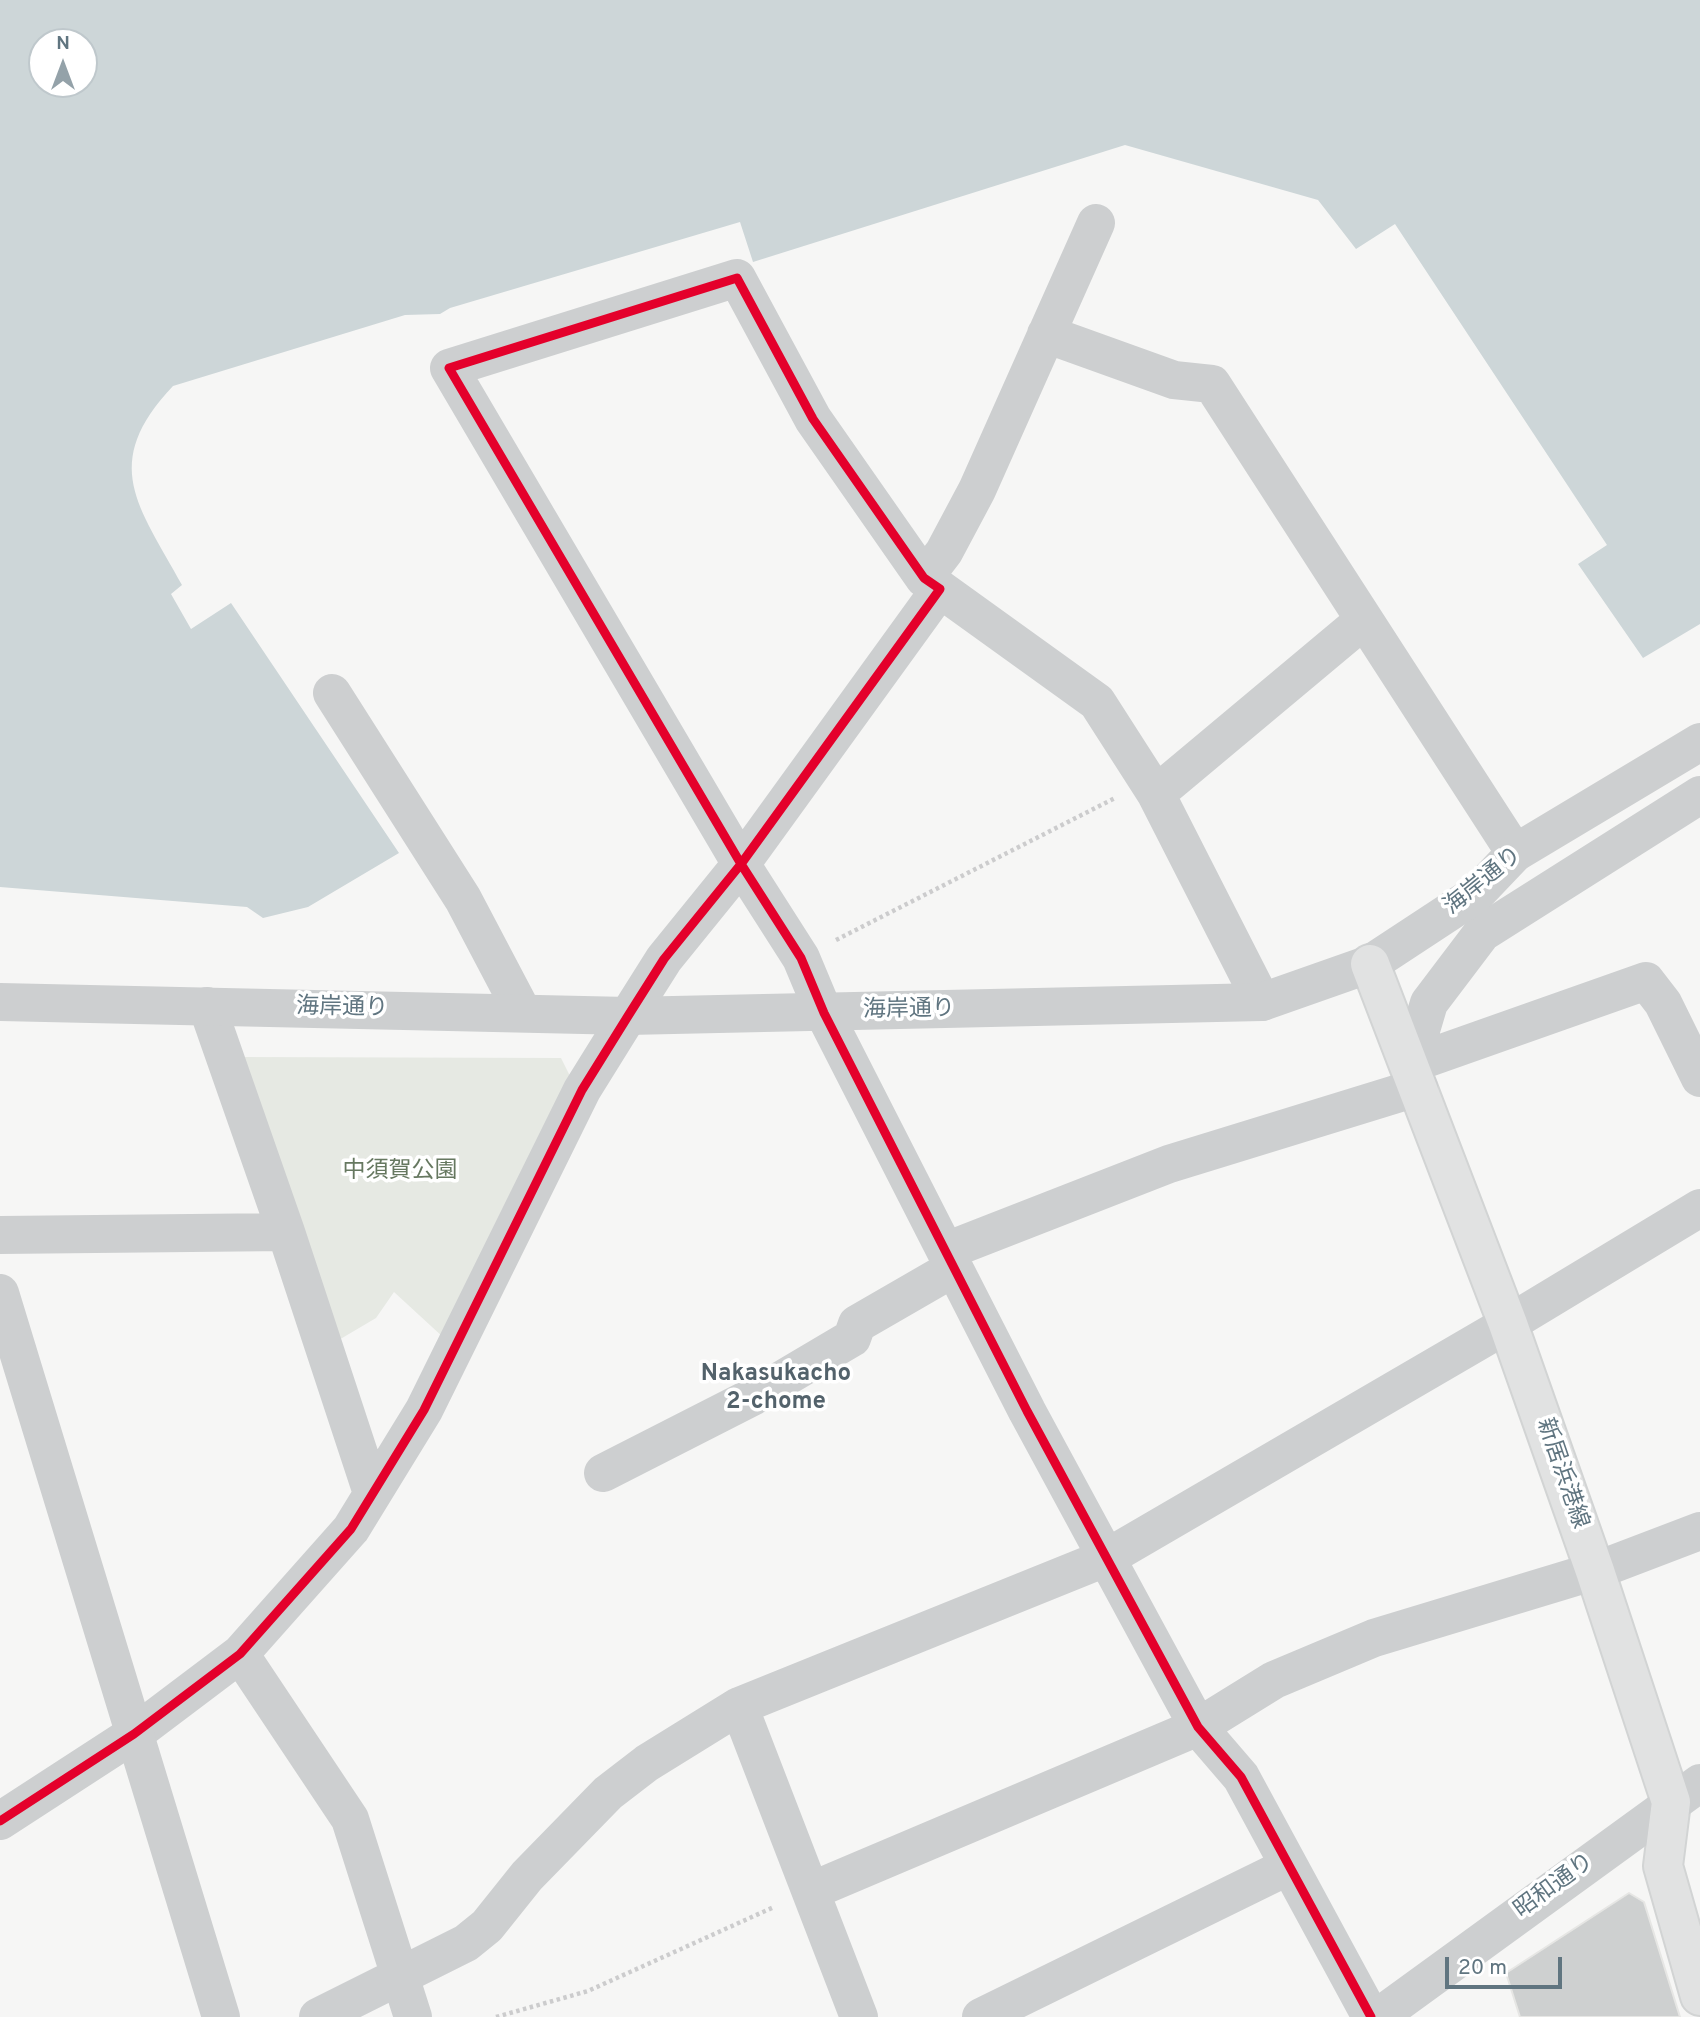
<!DOCTYPE html>
<meta charset="utf-8">
<style>
body{margin:0}
#map{position:relative;width:1700px;height:2017px;overflow:hidden;background:#f6f6f5;font-family:Overpass,sans-serif}
canvas{display:block}
.north{position:absolute;left:28px;top:28px;width:70px;height:70px;box-sizing:border-box;background:#fff;border:2px solid #bfc8cc;border-radius:50%;rotate:0deg;font-size:19px;font-weight:700;line-height:28px;text-align:center;color:#607580}
.north::after{content:'';display:block;margin:auto;width:24px;height:32px;background:#94a2a9;clip-path:polygon(50% 0,100% 100%,50% 72%,0 100%)}
.scale{position:absolute;left:1445px;top:1957px;width:117px;height:32px;box-sizing:border-box;border:4px solid #607580;border-top:0;padding-left:9px;font-size:21px;line-height:24px;white-space:nowrap;color:#607580;-webkit-text-stroke:5px #fff;paint-order:stroke}
</style>
<div id="map">
<canvas width="1700" height="2017"></canvas>
<div class="north">N</div>
<div class="scale">20 m</div>
</div>
<script>
const g = document.querySelector('canvas').getContext('2d');
g.lineJoin = 'round';
function fillPath(path, color) { g.fillStyle = color; g.fill(path, 'evenodd'); }
function trace(path, color, width, dash) { g.strokeStyle = color; g.lineWidth = width; g.lineCap = dash ? 'butt' : 'round'; g.setLineDash(dash || []); g.stroke(path); }
function write(font, color, halo, rows, align = 'center') {
  g.font = font + ' Overpass,"Noto Sans JP",sans-serif'; g.lineWidth = 7; g.setLineDash([]); g.textBaseline = 'middle'; g.strokeStyle = halo; g.fillStyle = color; for (const [text, x, y, turn = 0] of rows) {
    g.save(); g.translate(x, y); g.rotate((+turn || 0) * Math.PI / 180); g.textAlign = isNaN(turn) ? turn : align; if (halo) g.strokeText(text, 0, 0); g.fillText(text, 0, 0); g.restore();
  }
}
fillPath(new Path2D(`
 M241,1057l320,1 13,26 -130,254 -50,-46 -18,26 -44,26z`), '#e6e9e3');
fillPath(new Path2D(`
 M0,0h1700v624l-57,34 -65,-94 29,-19 -212,-321 -39,25 -38,-49 -193,-55 -372,117 -13,-40 -290,86 -10,6 -35,1 -232,71c-74,78 -34,120 9,199l-11,9 20,35 40,-26 168,250 -91,54 -45,11 -16,-11 -247,-20zM42,42h42v42h-42z`), '#cdd6d8');
const building = new Path2D(`
 M1629,1893l15,9 36,115h-160l-14,-44z`);
fillPath(building, '#ced0d0');
trace(building, '#e6e6e4', 2);
const secondary = new Path2D(`
 M1370,964l138,360 87,247 76,231 -8,64 37,130`);
trace(secondary, '#d2d4d4', 42);
trace(new Path2D(`
 M836,940l279,-142
 M496,2017l92,-26 186,-84`), '#cccccd', 4.5, [3.5, 3.5]);
trace(new Path2D(`
 M1046,334l128,46 38,4 303,469
 M924,578l20,-26 33,-62 119,-267
 M940,589l157,113 59,92 106,208
 M332,693l131,206 60,114
 M1156,794l208,-174
 M207,1006l79,226 86,261
 M1411,1064l18,-61 53,-70 218,-138
 M1411,1064l235,-83 17,22 37,75
 M0,1235l286,-3
 M946,1251l223,-87 250,-77
 M603,1473l151,-77 98,-58 5,-14 97,-56
 M240,1654l110,165 63,198
 M739,1706l120,311
 M134,1734l106,-80 111,-125 73,-119 158,-320 46,-74 36,-57 77,-95 199,-275 -16,-11 -111,-159 -76,-141 -288,90 292,496 60,94 23,55 203,398 171,316 43,50 130,240
 M811,1891l387,-164 76,-47 100,-42 221,-67 105,-40
 M318,2017l148,-74 21,-17 40,-50 81,-83 39,-30 92,-57 369,-149 400,-233 192,-116
 M981,2017l306,-150`), '#cdcfd0', 38);
trace(new Path2D(`
 M0,1002l628,14 634,-14 108,-38 105,-69 40,-42 185,-111
 M0,1293l221,724
 M0,1821l134,-87
 M1378,2017l322,-234`), '#cdcfd0', 38);
trace(secondary, '#e1e2e2', 38);
trace(new Path2D(`
 M0,1821l134,-87 106,-80 111,-125 73,-119 158,-320 46,-74 36,-57 77,-95 199,-275 -16,-11 -111,-159 -76,-141 -288,90 292,496 60,94 23,55 203,398 171,316 43,50 130,240`), '#e4002b', 9);
write('23px', '#607580', '#fff', [
 ["海岸通り",1484,882,-39],
 ["海岸通り",342,1009,1],
 ["海岸通り",909,1011,-1],
 ["新居浜港線",1561,1474,71],
 ["昭和通り",1555,1887,-36]
]);
write('23px', '#667860', '#fff', [
 ["中須賀公園",400,1172]
]);
write('bold 24px', '#53626b', '#fff', [
 ["Nakasukacho",776,1375],
 ["2-chome",776,1403]
]);
</script>
